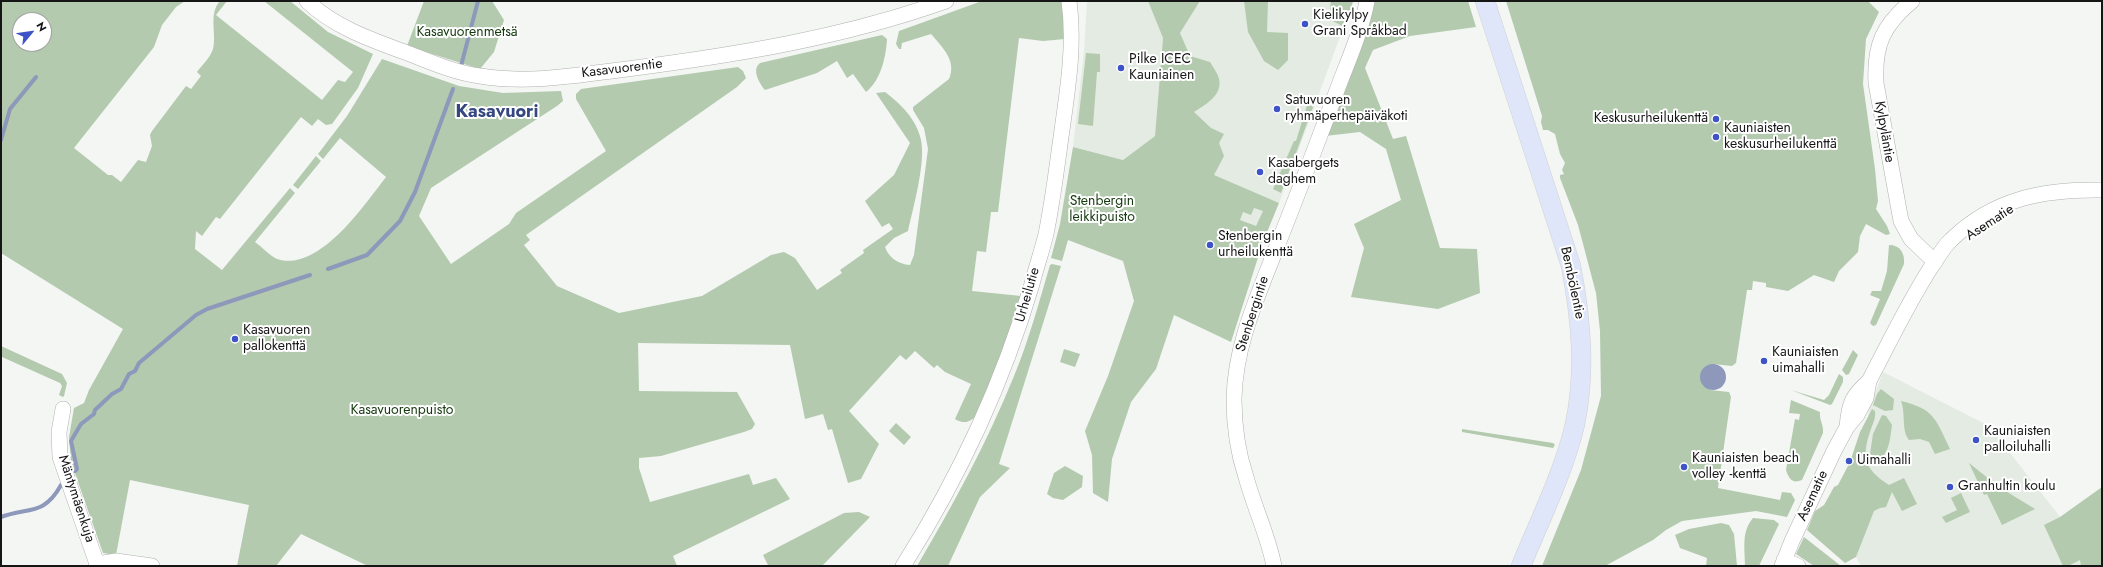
<!DOCTYPE html>
<meta charset="utf-8">
<style>
body{margin:0}
#map{position:relative;width:2103px;height:567px;overflow:hidden;background:#f3f6f3;font-family:Jost,sans-serif}
canvas{display:block}
.frame{position:absolute;inset:0;border:2px solid #151615;pointer-events:none}
.north{position:absolute;left:12px;top:12px;width:40px;height:40px;box-sizing:border-box;background:#fff;border:1px solid #a1a2a1;border-radius:50%;rotate:61deg;font-size:11px;font-weight:700;line-height:16px;text-align:center;color:#151615}
.north::after{content:'';display:block;margin:auto;width:14px;height:18px;background:#3d53c6;clip-path:polygon(50% 0,100% 100%,50% 72%,0 100%)}
</style>
<div id="map">
<canvas width="2103" height="567"></canvas>
<div class="frame"></div>
<div class="north">N</div>
</div>
<script>
const g = document.querySelector('canvas').getContext('2d');
g.lineJoin = 'round';
function fillPath(path, color) { g.fillStyle = color; g.fill(path, 'evenodd'); }
function trace(path, color, width, dash) { g.strokeStyle = color; g.lineWidth = width; g.lineCap = dash ? 'butt' : 'round'; g.setLineDash(dash || []); g.stroke(path); }
function write(font, color, halo, rows, align = 'center') {
  g.font = font + ' Jost,sans-serif'; g.lineWidth = 4; g.setLineDash([]); g.textBaseline = 'middle'; g.strokeStyle = halo; g.fillStyle = color; for (const [text, x, y, turn = 0] of rows) {
    g.save(); g.translate(x, y); g.rotate((+turn || 0) * Math.PI / 180); g.textAlign = isNaN(turn) ? turn : align; if (halo) g.strokeText(text, 0, 0); g.fillText(text, 0, 0); g.restore();
  }
}
fillPath(new Path2D(`
 M1087,1h61l15,37 -8,98 -32,24 -50,-13 11,-95z
 M1200,1h153l-74,202 -10,-4 -13,28 -16,-7 -58,-100 23,-15 -25,-72z
 M1883,372l106,54 71,91 21,43v6h-220l-5,-9 5,-14 3,-87 5,-46z`), '#e3ebe2');
fillPath(new Path2D(`
 M2,1h183l-9,6 -14,18 -8,22 -80,101 34,27h4l9,7 17,-22 8,2 6,-16 -2,-11 2,-4 34,-45 5,3 10,-13 -4,-4c5,-7 13,-14 16,-23 4,-15 -5,-35 7,-48h7l-11,14 106,85 16,-20 7,2 8,-10 -89,-71h26l38,31 45,22 -15,34 -26,36 -6,1 -8,-6 -6,7 -11,-9 -81,102 -4,-2 -14,19 -6,-5 -1,18 27,21 68,-82 5,5 -40,49c7,5 15,14 22,17 42,14 88,-55 109,-82l-46,-39 -17,21 -5,-5 29,-38 35,-57 77,27 44,7 58,-2 2,10 -6,5 -126,82 -12,28 32,48 58,-40 7,-11 90,-62 -30,-52v-5l5,-5 157,-22 5,4 3,7 -9,9 -211,148 4,5 -6,5 33,41 62,27 83,-17 69,-41 13,-3 11,6 22,32 25,-17 -2,-3 24,-17 -1,-3 30,-21 -4,-6 -7,4 -17,-26 29,-26 16,-32 -34,-50 9,-1c16,12 32,28 36,48 5,22 -8,68 -13,91l-14,7 -9,9c4,11 13,17 25,18l4,-10 14,-106 -4,-21 -11,-18v-3l36,-28c8,-18 -6,-31 -18,-45l-29,9 -1,6h-2l-3,-5 3,-13 83,-30h80l3,38 -22,2 -24,-3 -21,174h-7l-5,40 -9,-1 -5,40 49,5 -6,22 -35,94c-7,8 -14,14 -25,7l16,-35 -26,-12 -8,-7 -3,3 -19,-17 -9,9 -6,-5 -51,56 30,33 -18,35 -13,4 -16,-54 -4,1 -5,-16 -18,5 -15,-74 -152,-2 1,48 98,1 18,32 -3,5 -8,3 -83,24 -22,2v10l11,34 99,-28 4,11 23,-7 14,21 -117,57 4,10h-309l-67,-32 -25,32h-39l12,-61 -119,-25 -14,75 -13,-2 -32,-91 -2,-25 5,-29 10,-5 5,-13 34,-61 -122,-76zM20,20h24v24h-24z
 M424,1h68l12,19 -10,32 -14,17 -73,-23z
 M1148,1h52l-20,32 10,23 20,6c3,5 8,12 9,17 4,16 -14,26 -25,33l17,16 13,6 -5,9 5,13 -10,19 65,28 -16,39 -32,100 -57,-27 -18,54 -25,33 -19,57 -4,43 -15,-9 -1,-38 -7,-24 23,-55 26,-75 -11,-40 -55,-21 -6,21 -11,-3 9,-34 13,-77 50,13 32,-24 8,-98zM1254,208l9,3 -7,15 -16,-6 3,-8 8,3z
 M1244,1h24l-1,31 21,1v27l-10,10 -14,-9 -16,-29z
 M1331,1h22l-3,13 -8,12 -13,-7z
 M1372,1h96l8,26 -66,9 -37,14 -8,18 28,71 13,-3 34,112 37,1 3,44 -42,16 -87,-12 13,-49 -10,-24 47,-24 -15,-51 -26,-17 -35,4z
 M1506,1h362l11,11 -13,27 -3,45 12,85 3,32 -2,8 11,17 3,8 -4,1 -20,-11 -6,12 -2,16 -19,19 -5,11 -20,-7 -26,16 -22,-4v-4l-13,-2 -1,9h-5l-11,73 -4,3 -19,-2 -3,26 19,2 2,5 -13,91 62,12 2,-8 9,1 4,7 -8,17 -31,-6 -74,10 -16,9 -13,10 -48,26h-63l39,-96 20,-74 -1,-65 -4,-38 -18,-68 -18,-47v-3l4,-1 -2,-4 3,-7 -5,-9 -5,-20 -7,-4h-5l-2,-8 1,-6z
 M882,35l5,4c-1,18 -6,41 -21,53l-13,-18 -6,4 -10,-17 -20,12 -52,17c-5,-6 -14,-20 -5,-27z
 M1086,53l14,1v18h-3l-4,54 -15,-2z
 M1295,95h8l12,7 -34,91 -8,-4 21,-48h2l12,-39 -13,-6z
 M316,156l5,5 -23,28 -5,-4z
 M1889,245c11,0 16,8 15,19l-28,61 -3,1 -3,-3 10,-24 -10,-4 2,-4h9l6,-20z
 M1052,264l9,2 -62,198 11,4 -30,29 -32,69h-31c37,-63 70,-123 97,-190 15,-36 25,-74 36,-111z
 M1,346l61,28 5,9 -3,13 -1,1 -4,-2 3,-9 -2,-3 -58,-26z
 M1064,349l16,5 -5,13 -15,-5z
 M1853,350l5,5 -9,19 -3,1 -4,-5z
 M1839,374l4,3v5l-11,22 -2,1 -39,-15 33,10 5,-5z
 M1881,389l13,10 -1,11 -8,1 -12,-6 4,-11z
 M1791,400l29,12c-1,8 4,13 3,21l-21,47c-10,4 -13,-1 -16,-10l9,-51 4,1 1,-6 -11,-1z
 M1901,401c34,8 35,19 49,48l-15,5 -6,-12 -9,-3 -11,1c-8,-10 -3,-26 -8,-39z
 M1872,409l3,2c1,7 -2,12 -4,18 -10,28 -7,40 18,56l15,-7 13,26 -15,7 -10,-19 -6,15 -6,1 -6,3 -18,46 -11,6 -38,-33 8,-19 9,-6 10,-18 4,-2 12,-23 10,-30z
 M1882,415l4,1 6,9c-2,13 -2,28 -14,35l-8,-6 3,-20z
 M896,423l15,14 -7,8 -15,-14z
 M1462,429l91,14 2,2 -2,3 -91,-16z
 M1969,463l30,24 36,22 -33,16 -15,-31 -3,1z
 M1065,466l18,10 -1,11 -19,13 -10,-2 -6,-4 7,-21z
 M2102,487v79h-21l-1,-6 -12,6h-5l-19,-41 16,-8z
 M1961,493l9,19 -24,11 -4,-6 15,-7 -6,-12z
 M859,512l11,5 -48,49h-55l1,-1 -5,-10 81,-42z
 M1753,518l21,2 5,4 -20,42h-14c0,-17 -4,-34 8,-48z
 M1721,523l8,2 5,9 3,32h-31l1,-8 -27,-10 -5,-13 14,-6z
 M1804,537l37,29h-27l-18,-12z`), '#b3caae');
fillPath(new Path2D(`
 M1700 377a13 13 0 1 1 26 0a13 13 0 1 1-26 0Z`), '#8d98ba');
trace(new Path2D(`
 M461,66l17,-65
 M1,140l9,-31 26,-32
 M328,269l39,-14 33,-34 15,-29 38,-103
 M75,471l2,-2 -6,-28 10,-17 13,-10 1,-4 17,-16 9,-5 8,-15 6,-3 4,-8 57,-48 11,-6 103,-34
 M1,517c27,-10 43,-1 60,-32`), '#8d98ba', 4);
const minor = new Path2D(`
 M307,1c28,27 68,40 103,53 23,9 46,19 70,22 48,8 99,-1 147,-7 108,-14 215,-31 319,-68
 M1912,1c-29,24 -38,44 -36,82l25,138 10,18 24,23
 M63,409l-4,23 1,25 37,107
 M1847,427c2,-24 5,-31 22,-46
 M1784,560l14,6
 M96,566l1,-2 19,-3 36,5
 M903,566c57,-90 99,-180 129,-282 4,-16 10,-33 14,-50 7,-34 11,-69 16,-104 6,-43 13,-86 7,-129
 M1274,566c-6,-31 -20,-59 -28,-89 -8,-24 -12,-53 -12,-78 1,-50 20,-94 38,-140 22,-55 43,-110 64,-166 11,-30 25,-60 31,-92
 M1782,566l10,-25 42,-90 13,-24 10,-12 9,-17 3,-17c20,-38 38,-76 61,-112 7,-10 13,-22 21,-29 43,-42 94,-51 151,-50`);
const major = new Path2D(`
 M1485,1l86,265c10,53 15,105 4,158 -10,45 -36,98 -54,142`);
trace(minor, '#afb1ae', 16);
trace(major, '#d0d0d0', 20);
trace(minor, '#fff', 15);
trace(major, '#dfe6fa', 19);
for (const [x, y, r, color] of [
 [1305,24,4,"#3d53c6"],
 [1121,68,4,"#3d53c6"],
 [1277,109,4,"#3d53c6"],
 [1716,119,4,"#3d53c6"],
 [1716,137,4,"#3d53c6"],
 [1260,172,4,"#3d53c6"],
 [1210,245,4,"#3d53c6"],
 [235,339,4,"#3d53c6"],
 [1764,361,4,"#3d53c6"],
 [1976,440,4,"#3d53c6"],
 [1849,461,4,"#3d53c6"],
 [1684,467,4,"#3d53c6"],
 [1950,487,4,"#3d53c6"]
]) { const dot = new Path2D(); dot.arc(x, y, r, 0, 2 * Math.PI); g.fillStyle = color; g.fill(dot); trace(dot, '#fff', 1.5); }
write('14px', '#151615', '#fff', [
 ["Kielikylpy",1313,16],
 ["Grani Språkbad",1313,32],
 ["Pilke ICEC",1129,60],
 ["Kauniainen",1129,76],
 ["Satuvuoren",1285,101],
 ["ryhmäperhepäiväkoti",1285,117],
 ["Keskusurheilukenttä",1708,119,"right"],
 ["Kauniaisten",1724,129],
 ["keskusurheilukenttä",1724,145],
 ["Kasabergets",1268,164],
 ["daghem",1268,180],
 ["Stenbergin",1218,237],
 ["urheilukenttä",1218,253],
 ["Kasavuoren",243,331],
 ["pallokenttä",243,347],
 ["Kauniaisten",1772,353],
 ["uimahalli",1772,369],
 ["Kauniaisten",1984,432],
 ["palloiluhalli",1984,448],
 ["Kauniaisten beach",1692,459],
 ["volley -kenttä",1692,475],
 ["Uimahalli",1857,461],
 ["Granhultin koulu",1958,487]
], 'left');
write('14px', '#14380d', '#fff', [
 ["Kasavuorenmetsä",467,33],
 ["Stenbergin",1102,202],
 ["leikkipuisto",1102,218],
 ["Kasavuorenpuisto",402,411]
]);
write('14px', '#151615', '#fff', [
 ["Kasavuorentie",622,69,-7],
 ["Kylpyläntie",1884,132,80],
 ["Asematie",1990,223,-33],
 ["Bembölentie",1572,283,78],
 ["Urheilutie",1028,295,-74],
 ["Stenbergintie",1253,314,-72],
 ["Asematie",1813,496,-65],
 ["Mäntymäenkuja",76,499,72]
]);
write('bold 18px', '#364681', '#fff', [
 ["Kasavuori",497,113]
]);
</script>
